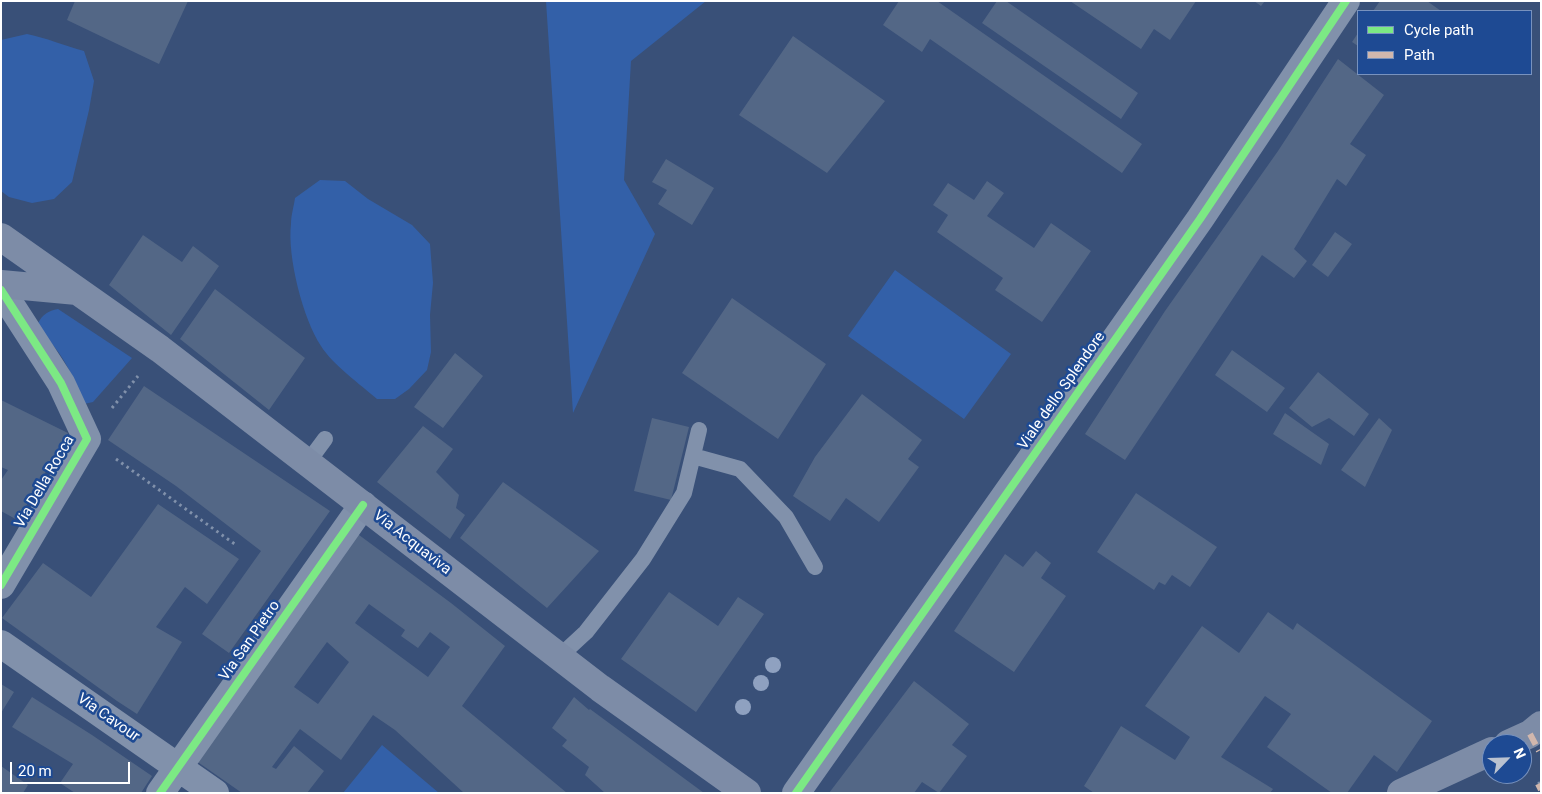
<!DOCTYPE html>
<style>
body{margin:0}
#map{position:relative;width:1542px;height:794px;overflow:hidden;background:#395078;font-family:Roboto,sans-serif}
canvas{display:block}
.frame{position:absolute;inset:0;border:2px solid #fff;pointer-events:none}
.legend{position:absolute;left:1357px;top:10px;width:175px;height:65px;box-sizing:border-box;background:#1e4a93;border:1px solid #7892be;margin:0;padding:6px 9px;list-style:none;font-size:15px;color:#fff}
.legend li{display:flex;align-items:center;gap:10px;height:25px}
.legend b{width:25px;border:1px solid #7892be}
.north{position:absolute;left:1482px;top:734px;width:50px;height:50px;box-sizing:border-box;background:#1e4a93;border:1px solid #7892be;border-radius:50%;rotate:66deg;font-size:14px;font-weight:700;line-height:20px;text-align:center;color:#fff}
.north::after{content:'';display:block;margin:auto;width:18px;height:22px;background:#bac2d0;clip-path:polygon(50% 0,100% 100%,50% 72%,0 100%)}
.scale{position:absolute;left:10px;top:762px;width:120px;height:22px;box-sizing:border-box;border:2px solid #fff;border-top:0;padding-left:6px;font-size:15px;line-height:18px;white-space:nowrap;color:#fff;-webkit-text-stroke:4px #1e4a93;paint-order:stroke}
</style>
<div id="map">
<canvas width="1542" height="794"></canvas>
<div class="frame"></div>
<ul class="legend">
<li><b style="height:6px;background:#7ce984"></b>Cycle path</li>
<li><b style="height:6px;background:#d1b7ad"></b>Path</li>
</ul>
<div class="north">N</div>
<div class="scale">20 m</div>
</div>
<script>
const g = document.querySelector('canvas').getContext('2d');
g.lineJoin = 'round';
function fillPath(path, color) { g.fillStyle = color; g.fill(path, 'evenodd'); }
function trace(path, color, width, dash) { g.strokeStyle = color; g.lineWidth = width; g.lineCap = dash ? 'butt' : 'round'; g.setLineDash(dash || []); g.stroke(path); }
function write(font, color, halo, rows, align = 'center') {
  g.font = font + ' Roboto,sans-serif'; g.lineWidth = 5; g.setLineDash([]); g.textBaseline = 'middle'; g.strokeStyle = halo; g.fillStyle = color; for (const [text, x, y, turn = 0] of rows) {
    g.save(); g.translate(x, y); g.rotate((+turn || 0) * Math.PI / 180); g.textAlign = isNaN(turn) ? turn : align; if (halo) g.strokeText(text, 0, 0); g.fillText(text, 0, 0); g.restore();
  }
}
fillPath(new Path2D(`
 M546,1h160l-75,60 -7,119 31,54 -82,179z
 M27,34c20,4 38,12 57,17l10,30 -5,29 -17,72 -18,17 -22,4 -23,-6 -8,-6v-151z
 M320,180l25,1 23,18 44,26 18,19 3,39 -3,32 1,37 -4,18 -18,19 -14,10h-18c-16,-14 -45,-35 -56,-53 -18,-27 -34,-90 -30,-122 0,-9 3,-18 4,-26z
 M895,270l116,84 -47,65 -116,-83z
 M58,309l74,49 -39,44 -9,2c-7,-18 -14,-35 -25,-51 -8,-11 -16,-18 -21,-30 5,-9 10,-12 20,-14z
 M382,745l57,48h-96z`), '#3360a8');
fillPath(new Path2D(`
 M75,1h113l-29,63 -92,-44z
 M899,1h38l205,143 -20,29 -192,-134 -8,13 -39,-27z
 M997,1h9l132,92 -17,26 -139,-96z
 M1070,1h126l-26,39 -16,-11 -13,20z
 M1254,1h11l-4,5z
 M1380,1h47l14,10h-68z
 M1358,33v13l-6,-4z
 M793,36l92,65 -58,72 -88,-58z
 M1338,59l46,36 -34,49 16,11 -20,31 -9,-7 -43,70 13,12 -13,17 -32,-23 -137,205 -40,-26 80,-123 113,-160z
 M666,159l48,29 -22,37 -34,-21 9,-14 -15,-8z
 M987,181l17,12 -17,23 47,32 17,-25 40,28 -49,71 -47,-32 8,-12 -66,-46 11,-17 -15,-10 15,-22 26,17z
 M1335,232l17,12 -24,33 -16,-12z
 M143,235l39,27 11,-16 26,20 -48,69 -62,-50z
 M215,289l90,69 -36,52 -89,-71z
 M732,298l94,66 -48,75 -96,-66z
 M1232,350l53,38 -18,24 -52,-37z
 M455,353l28,23 -40,52 -29,-21z
 M1318,372l51,42 -15,22 -25,-18 -17,9 -23,-19z
 M144,386l186,125 -101,142 -27,-19 59,-83 -85,-65 -68,-46z
 M862,394l60,46 -14,19 11,8 -40,55 -33,-24 -16,23 -37,-25 22,-39z
 M1,400l67,33 -43,75 -4,14 -20,-11v-31l7,-10 -7,-3z
 M1285,413l44,31 -8,21 -48,-31z
 M652,418l37,9 -18,73 -37,-9z
 M1379,418l13,12 -27,57 -24,-17z
 M423,426l30,23 -17,23 23,23 -3,13 9,7 -15,24 -73,-57z
 M503,482l96,69 -52,57 -87,-70z
 M1136,493l81,54 -27,40 -18,-12 -7,10 -6,-3 -5,8 -57,-38z
 M158,504l81,55 -32,45 -22,-17 -29,40 26,15 -45,72 -20,-13 -115,-83 41,-55 48,34z
 M355,532l96,71 54,43 -43,60 105,87h-103l-69,-63 -22,-15 -32,45 -41,-31 -28,38 4,2 18,-23 30,25 -17,22h-65l-50,-35zM369,604l36,26 -4,6 17,12 12,-16 20,15 -22,30 -73,-54zM327,642l22,20 -31,42 -24,-17z
 M1036,551l15,12 -10,15 25,18 -52,76 -60,-41 51,-77 18,13z
 M669,592l49,34 20,-29 26,17 -68,98 -75,-53z
 M1268,612l25,18 4,-7 135,98 -35,51 -23,-17 -27,38h-15l-65,-46 24,-33 -26,-18 -44,61 52,32 -3,4h-176l-10,-7 37,-60 54,34 15,-23 -45,-31 57,-80 37,27z
 M914,681l55,43 -17,21 15,11 -28,37 -17,-11 -8,11h-85z
 M1,684l13,8 -13,21z
 M32,697l60,38 60,41 -11,17h-66l-15,-10 13,-19 -61,-37z
 M574,697l15,13 1,-1 114,84h-99l-20,-18 4,-8 -27,-21 5,-6 -15,-12z
 M1,766l27,19 -5,8h-22z`), '#536786');
trace(new Path2D(`
 M112,408l26,-32
 M116,459l120,86
 M1538,784l3,-2`), '#8191ab', 3, [2.5, 4]);
trace(new Path2D(`
 M693,456l47,13 46,48 29,50
 M308,462l17,-23
 M559,657l27,-25 57,-73 41,-66 15,-63`), '#8191ab', 16);
trace(new Path2D(`
 M1,290l60,93 26,56 -86,146
 M1,644l214,149
 M160,793l203,-288
 M796,793l404,-574 146,-218`), '#8191ab', 28);
trace(new Path2D(`
 M1,237l159,112 440,339 147,105
 M1,284l76,7
 M1508,744l22,-10 11,-9
 M1401,793l91,-42`), '#7d8ca7', 28);
trace(new Path2D(`
 M1530,734l9,17
 M1538,784l3,6`), '#d1b7ad', 6, [12, 6]);
trace(new Path2D(`
 M1,290l60,93 26,56 -86,146
 M160,793l203,-288
 M796,793l404,-574 146,-218`), '#7ce984', 8);
g.fillStyle = '#8fa1c0';
for (const [x, y] of [
 [773,665],
 [761,683],
 [743,707]
]) { g.beginPath(); g.arc(x, y, 8, 0, 2 * Math.PI); g.fill(); }
write('15px', '#fff', '#1e4a93', [
 ["Viale dello Splendore",1062,391,-55],
 ["Via Della Rocca",45,482,-60],
 ["Via Acquaviva",412,543,38],
 ["Via San Pietro",250,641,-55],
 ["Via Cavour",108,718,35]
]);
</script>
